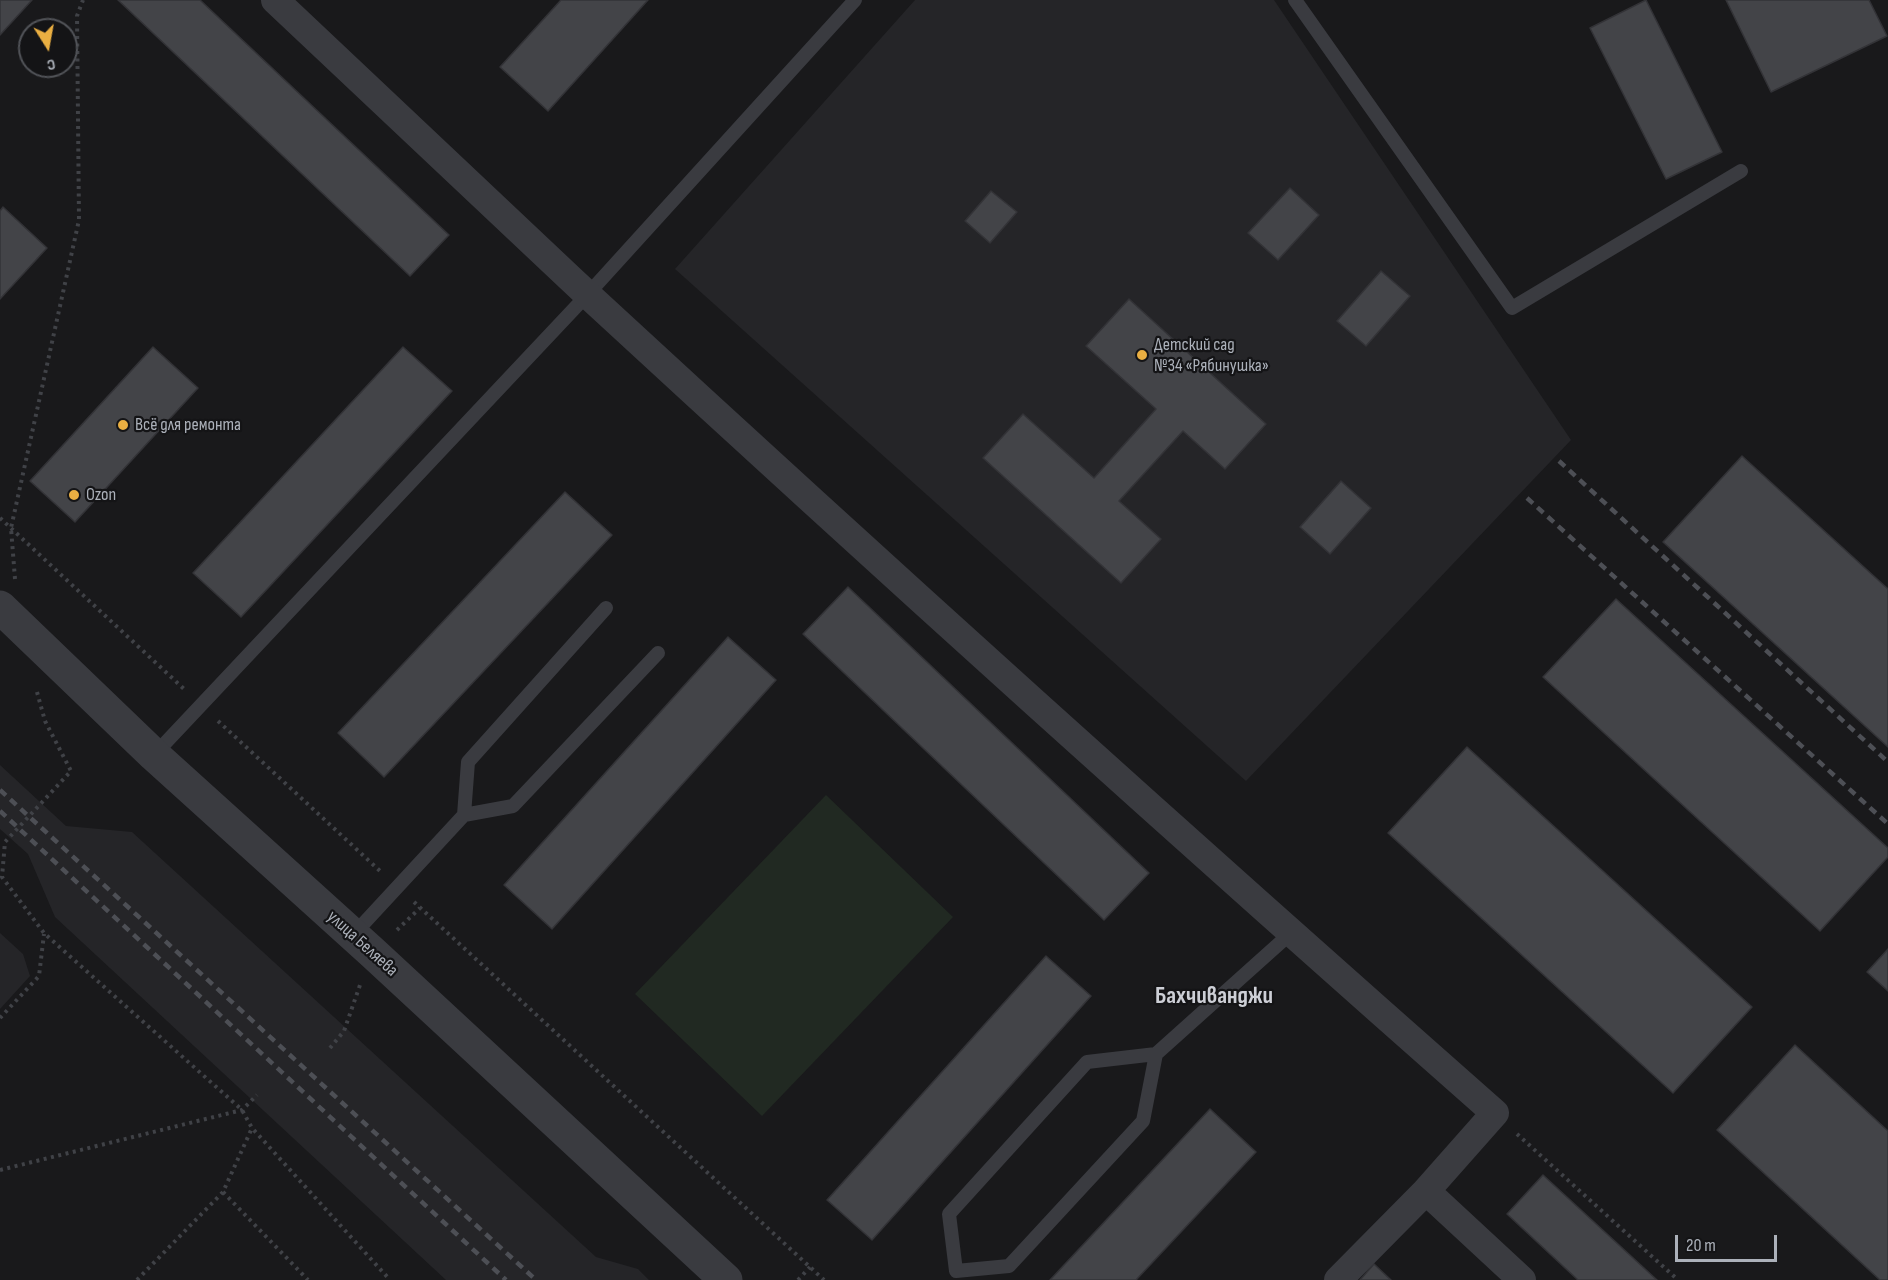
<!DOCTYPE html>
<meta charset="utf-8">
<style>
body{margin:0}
#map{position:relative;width:1888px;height:1280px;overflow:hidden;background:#19191b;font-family:"Sofia Sans Condensed",sans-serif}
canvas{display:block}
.north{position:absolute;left:18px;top:18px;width:60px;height:60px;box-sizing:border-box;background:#141416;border:2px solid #515358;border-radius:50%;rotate:169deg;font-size:16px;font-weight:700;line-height:24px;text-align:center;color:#acb1ba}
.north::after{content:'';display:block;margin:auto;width:21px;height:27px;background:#eaaf42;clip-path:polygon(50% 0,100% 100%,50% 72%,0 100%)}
.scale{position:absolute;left:1675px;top:1235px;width:102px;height:27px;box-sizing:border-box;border:3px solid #acb1ba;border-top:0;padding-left:8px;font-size:18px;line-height:21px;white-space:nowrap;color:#acb1ba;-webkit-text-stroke:4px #141416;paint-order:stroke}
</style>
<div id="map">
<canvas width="1888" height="1280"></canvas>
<div class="north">С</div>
<div class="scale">20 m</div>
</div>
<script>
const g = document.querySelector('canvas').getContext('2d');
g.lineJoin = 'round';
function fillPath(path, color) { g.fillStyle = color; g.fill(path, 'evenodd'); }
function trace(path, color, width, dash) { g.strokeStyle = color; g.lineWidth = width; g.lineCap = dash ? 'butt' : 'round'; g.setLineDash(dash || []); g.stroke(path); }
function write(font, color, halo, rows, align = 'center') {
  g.font = font + ' "Sofia Sans Condensed",sans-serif'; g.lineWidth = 4.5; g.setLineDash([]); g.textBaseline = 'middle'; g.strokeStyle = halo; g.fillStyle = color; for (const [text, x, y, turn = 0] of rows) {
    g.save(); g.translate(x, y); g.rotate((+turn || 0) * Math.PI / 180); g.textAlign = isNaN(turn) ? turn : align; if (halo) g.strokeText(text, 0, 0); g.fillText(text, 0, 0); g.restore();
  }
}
fillPath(new Path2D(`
 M915,0h359l297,440 -325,341 -571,-512z
 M0,765l66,61 66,6 464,425 42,12 11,11h-203l-391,-363 -27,-63 -28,-25z
 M0,933l23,21 7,22 -30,33z`), '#252528');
fillPath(new Path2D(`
 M826,795l127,122 -191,199 -127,-122z`), '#212922');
const building = new Path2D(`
 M0,0h32l-32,35z
 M118,0h82l249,235 -39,41z
 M561,0h87l-100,111 -48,-44z
 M1646,0l76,152 -56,27 -76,-151z
 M1726,0h143l18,36 -116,56z
 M1290,188l29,27 -41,45 -30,-27z
 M991,191l26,21 -27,31 -25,-22z
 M3,207l44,41 -47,51v-88z
 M1381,271l29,25 -44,50 -29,-25z
 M1129,299l137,125 -41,45 -42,-38 -64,70 42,38 -40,44 -138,-125 40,-44 71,64 62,-69 -70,-63z
 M153,347l45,41 -123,134 -45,-41z
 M403,347l49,44 -211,226 -48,-44z
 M1742,456l146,133v158l-225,-205z
 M1341,481l30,27 -41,46 -30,-27z
 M565,492l47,43 -228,242 -46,-44z
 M848,587l301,286 -45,47 -301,-286z
 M1616,599l272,249v9l-68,74 -277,-254z
 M728,637l48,43 -224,249 -48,-44z
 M1467,747l285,260 -79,86 -285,-260z
 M1888,949v42l-21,-19z
 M1046,956l45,40 -219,244 -45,-40z
 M1795,1045l93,86v149h-8l-163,-150z
 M1210,1109l46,43 -120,128h-86z
 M1543,1175l114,105h-79l-71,-66z
 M1374,1264l17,16h-31z`);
fillPath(building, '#434448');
trace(building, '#333337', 1.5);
trace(new Path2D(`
 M0,518l184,171
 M15,579l-4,-51 68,-308 -2,-204 6,-16
 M37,692l8,29 26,50 -66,71 -3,35 42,56 198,177 10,18 138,152
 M218,721l162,150
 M414,902l410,378
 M397,930l23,-22
 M0,1018l39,-42 5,-42
 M330,1048l14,-17 16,-46
 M1517,1134l161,146
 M0,1170l242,-60 15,-15
 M223,1192l85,88
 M137,1280l86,-88 29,-64
 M798,1280l12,-13`), '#404247', 4, [3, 4.5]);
trace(new Path2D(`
 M1295,0l217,308 229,-137
 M154,755l434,-461 267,-294
 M464,815l49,-9 145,-153
 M353,935l111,-120 4,-53 138,-154
 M1156,1054l-69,8 -138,152 7,57 53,-5 134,-145 13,-67 135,-121`), '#3a3b40', 14);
trace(new Path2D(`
 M275,0c105,99 209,198 314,296 299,276 601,548 906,817l-69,78 96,89
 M1338,1280l88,-89`), '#3a3b40', 28);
trace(new Path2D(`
 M0,607l154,148 219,198 353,327`), '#3a3b40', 33);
trace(new Path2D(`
 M1559,461l329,301
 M1527,498l361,326
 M0,790l536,490
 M0,811l506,469`), '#4d4f55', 4.5, [8, 6]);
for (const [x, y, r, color] of [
 [1142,355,6,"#eaaf42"],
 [123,425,6,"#eaaf42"],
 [74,495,6,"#eaaf42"]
]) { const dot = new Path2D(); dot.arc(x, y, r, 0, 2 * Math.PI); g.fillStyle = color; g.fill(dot); trace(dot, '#141416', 2); }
write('18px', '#acb1ba', '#141416', [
 ["Детский сад",1154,345],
 ["№34 «Рябинушка»",1154,366],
 ["Всё для ремонта",135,425],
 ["Ozon",86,495]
], 'left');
write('18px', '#acb1ba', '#141416', [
 ["улица Беляева",362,944,42]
]);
write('bold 24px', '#cdcfd6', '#141416', [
 ["Бахчиванджи",1214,997]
]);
</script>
